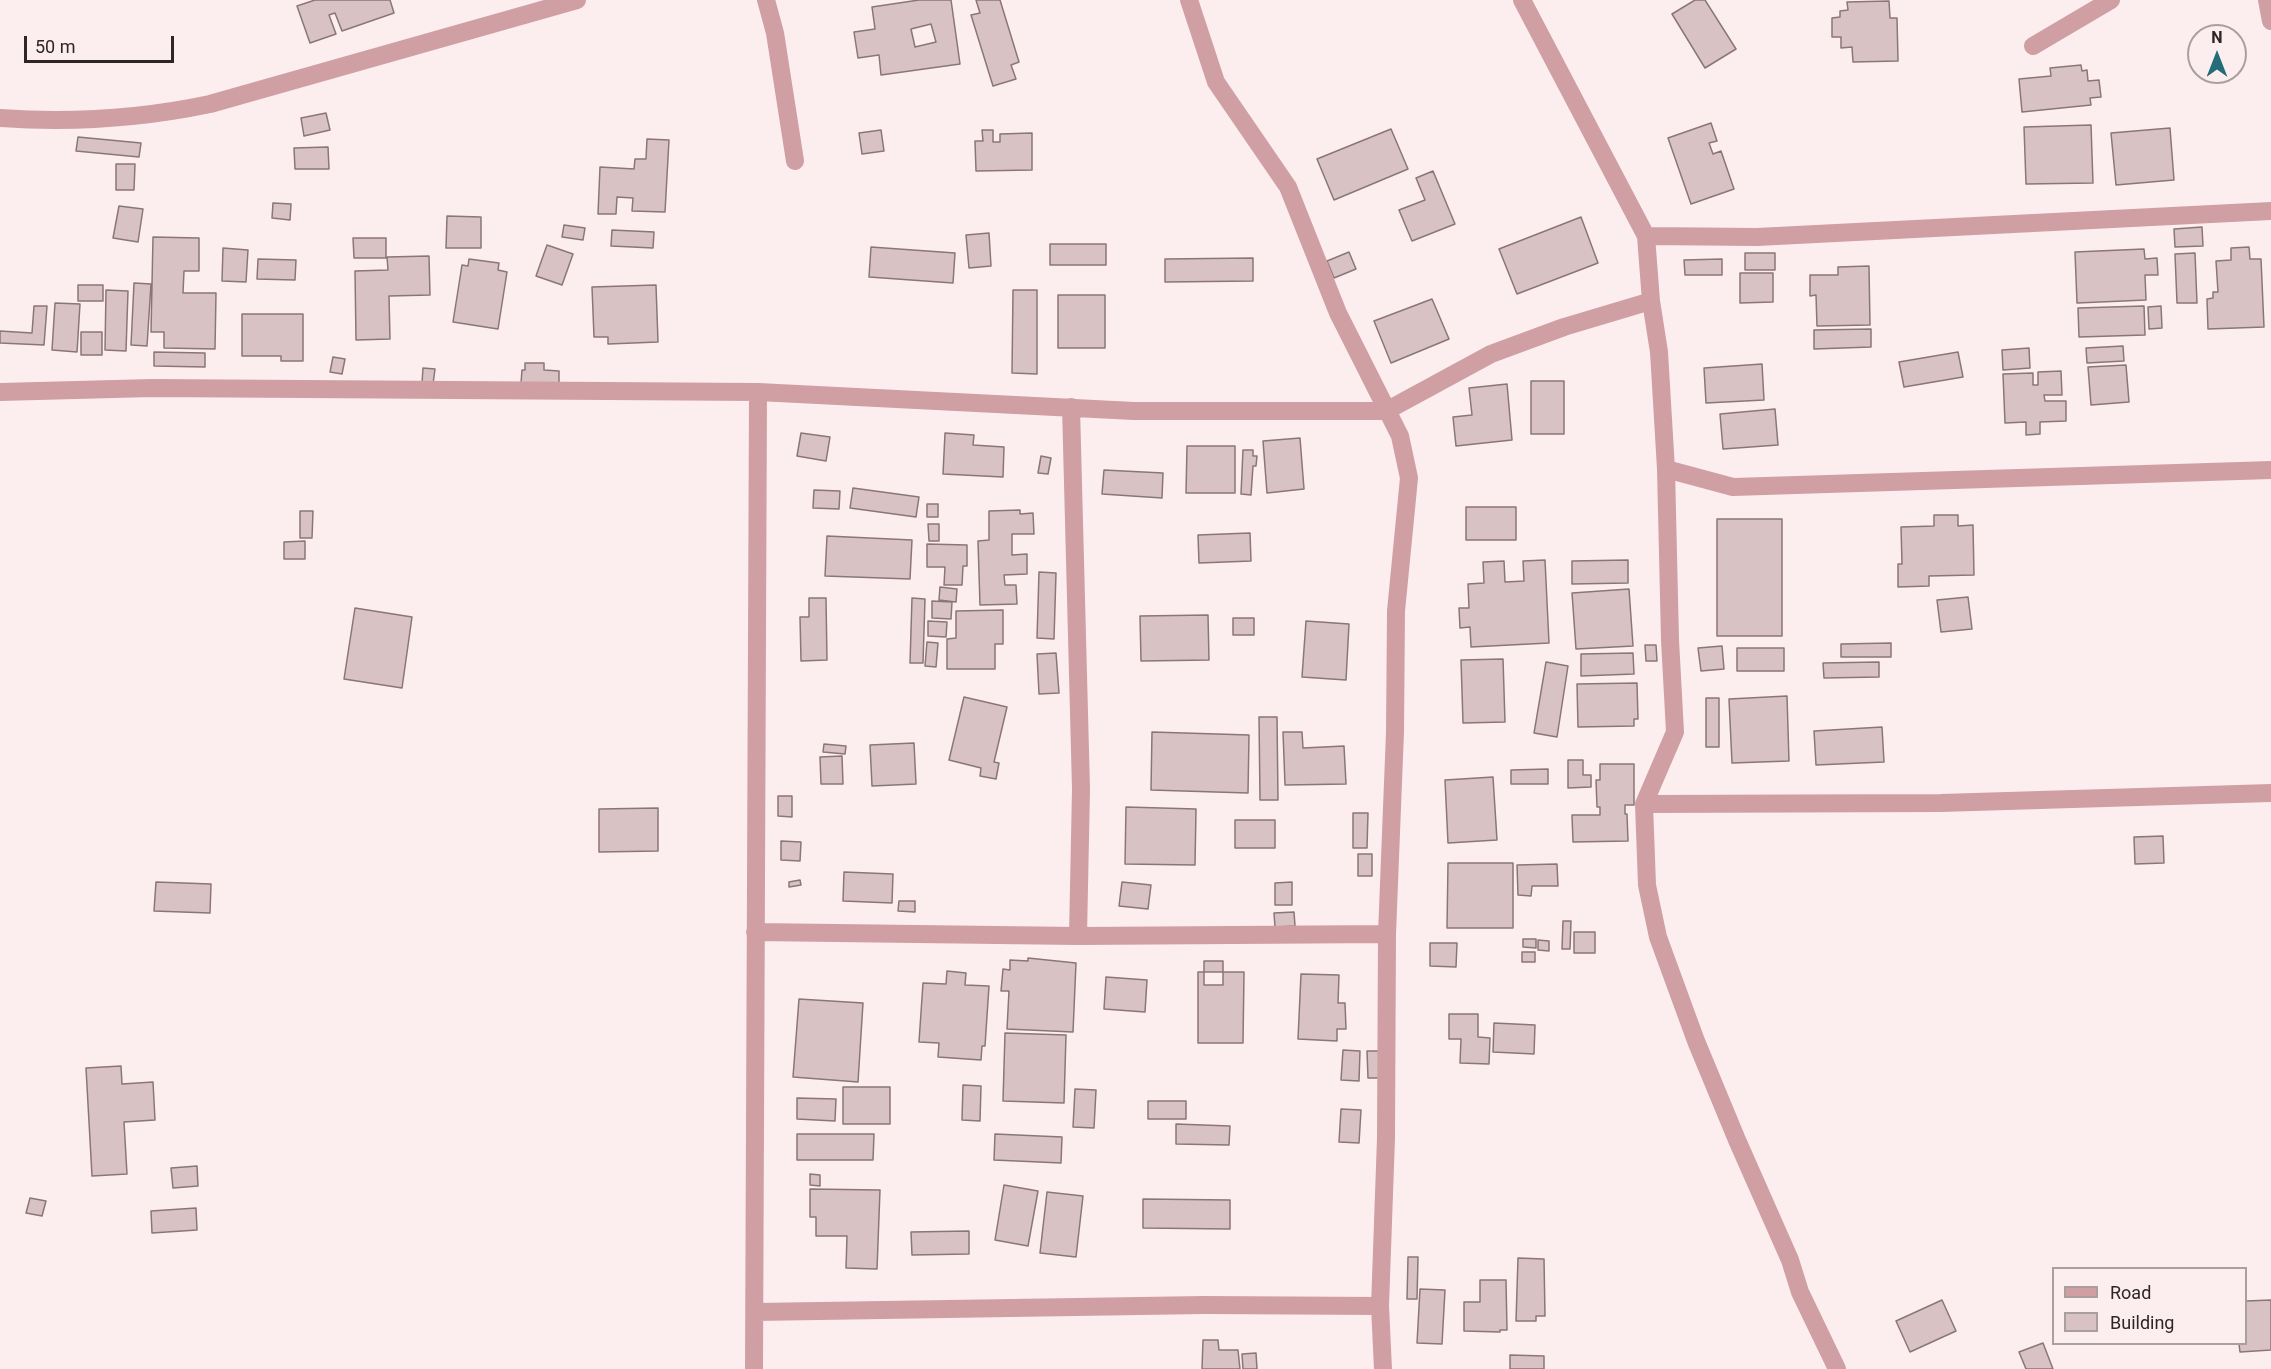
<!DOCTYPE html>
<style>
body{margin:0}
#map{position:relative;width:2271px;height:1369px;overflow:hidden;background:#fceeef;font-family:Roboto,sans-serif}
canvas{display:block}
.legend{position:absolute;left:2052px;top:1267px;width:195px;height:78px;box-sizing:border-box;background:#fceeef;border:2px solid #aa9e9f;margin:0;padding:8px 10px;list-style:none;font-size:18px;color:#2e2526}
.legend li{display:flex;align-items:center;gap:12px;height:30px}
.legend b{width:30px;border:2px solid #aa9e9f}
.north{position:absolute;left:2187px;top:24px;width:60px;height:60px;box-sizing:border-box;background:#fceeef;border:2px solid #aa9e9f;border-radius:50%;rotate:0deg;font-size:16px;font-weight:700;line-height:24px;text-align:center;color:#2e2526}
.north::after{content:'';display:block;margin:auto;width:21px;height:27px;background:#246d78;clip-path:polygon(50% 0,100% 100%,50% 72%,0 100%)}
.scale{position:absolute;left:24px;top:36px;width:150px;height:27px;box-sizing:border-box;border:3px solid #2e2526;border-top:0;padding-left:8px;font-size:18px;line-height:21px;white-space:nowrap;color:#2e2526;-webkit-text-stroke:4px #fceeef;paint-order:stroke}
</style>
<div id="map">
<canvas width="2271" height="1369"></canvas>
<ul class="legend">
<li><b style="height:8px;background:#d09fa4"></b>Road</li>
<li><b style="height:16px;background:#d9c2c4"></b>Building</li>
</ul>
<div class="north">N</div>
<div class="scale">50 m</div>
</div>
<script>
const g = document.querySelector('canvas').getContext('2d');
g.lineJoin = 'round';
function fillPath(path, color) { g.fillStyle = color; g.fill(path, 'evenodd'); }
function trace(path, color, width, dash) { g.strokeStyle = color; g.lineWidth = width; g.lineCap = dash ? 'butt' : 'round'; g.setLineDash(dash || []); g.stroke(path); }
const building = new Path2D(`
 M315,0h75l4,13 -52,18 -7,-18 -6,2 7,19 -26,9 -13,-37z
 M919,0h32l9,64 -79,11 -2,-20 -21,3 -4,-26 21,-3 -3,-22zM931,24l5,18 -21,5 -4,-18z
 M976,0h24l19,62 -8,3 5,14 -23,7 -22,-71 9,-2z
 M1695,0h10l31,49 -31,19 -33,-54z
 M1889,1l1,17h7l1,43 -45,1 -1,-15 -11,1v-11h-9v-19l8,-1v-6l8,-1 -1,-8z
 M2081,65l1,6 5,-1 1,11 11,-1 2,17 -11,1 1,7 -69,7 -3,-33 32,-3 -1,-8z
 M326,113l4,17 -26,6 -3,-18z
 M1711,123l6,18 -8,2 4,11 8,-3 13,38 -43,15 -23,-66z
 M2091,125l2,58 -67,1 -2,-57z
 M2170,128l4,52 -58,5 -5,-52z
 M1391,129l17,40 -74,31 -17,-41z
 M881,130l3,21 -22,3 -3,-21z
 M982,130h11v12h7v-8l32,-1v37l-56,1 -1,-30h8z
 M78,137l63,6 -2,14 -63,-6z
 M647,139l22,1 -4,72 -33,-1 1,-13 -16,-1 -1,17h-18l2,-47 34,2 1,-10h11z
 M328,147l1,22h-34l-1,-21z
 M116,164h19l-1,26h-18z
 M1433,171l22,53 -43,17 -13,-31 26,-10 -9,-22z
 M273,203l18,1 -1,16 -18,-2z
 M119,206l24,3 -5,33 -25,-4z
 M447,216l34,1v31h-35z
 M1581,217l17,46 -81,31 -18,-45z
 M564,225l21,3 -2,12 -21,-3z
 M2202,227l1,19 -28,1 -1,-18z
 M612,230l42,2 -1,16 -42,-2z
 M989,233l2,33 -22,2 -3,-33z
 M153,237l46,1v33h-15l-1,22h33l-1,56 -51,-1v-16h-13z
 M353,238h33v20h-32z
 M1050,244h56v21h-56z
 M547,245l26,9 -11,31 -26,-9z
 M871,247l84,6 -2,30 -84,-6z
 M2249,247l1,12h11l3,68 -56,2 -1,-30 6,-1v-6h5l-2,-31 15,-1v-12z
 M223,248l25,2 -2,32 -24,-1z
 M2144,249l1,10 12,-1 1,17h-13l1,25 -69,3 -2,-51z
 M1349,252l7,17 -22,9 -7,-17z
 M1745,253h30v17h-30z
 M2195,253l2,50h-20l-2,-49z
 M429,256l1,39 -41,1 1,43 -34,1 -1,-69 33,-1 -1,-13z
 M1253,258v23l-88,1v-23z
 M258,259l38,1 -1,20 -38,-1z
 M469,259l30,4 -1,7 9,2 -9,57 -45,-7 9,-57 6,1z
 M1722,259v16h-37l-1,-15z
 M1869,266l1,59 -53,1 -1,-31 -6,1v-21h28v-8z
 M1740,273h33v29l-33,1z
 M134,283l17,1 -4,62 -16,-1z
 M78,285h25v16h-25z
 M656,285l2,57 -50,2v-7h-14l-2,-50z
 M106,290l22,1 -2,60 -21,-1z
 M1013,290h24v84l-25,-1z
 M1058,295h47v53h-47z
 M1432,299l17,40 -58,24 -17,-42z
 M55,303l25,1 -3,48 -25,-2z
 M34,306h13l-3,39 -44,-2v-12l32,2z
 M2144,306l1,29 -66,2 -1,-29z
 M2161,306l1,22 -13,1 -1,-22z
 M242,314h61v47h-22v-5h-39z
 M1871,329v18l-57,2v-19z
 M81,332h21v23h-21z
 M2123,346l1,15 -37,2 -1,-15z
 M2029,348l1,20 -27,2 -1,-20z
 M154,352l51,1v14l-51,-1z
 M1958,352l5,25 -59,10 -5,-25z
 M333,357l12,2 -3,15 -12,-2z
 M525,363h19v7l15,1v13l-38,-1 1,-13h3z
 M1762,364l2,36 -58,3 -2,-35z
 M2126,365l3,37 -38,3 -3,-38z
 M423,368l12,1 -2,15 -11,-1z
 M2061,371l1,24h-18l1,6h21v20l-26,1v12l-14,1v-13l-21,1 -2,-49 30,-1v12h5v-13z
 M1531,381h33v53h-33z
 M1507,384l5,56 -56,6 -3,-29 19,-2 -3,-27z
 M1775,409l3,36 -55,4 -3,-35z
 M801,433l29,4 -4,24 -29,-5z
 M945,433l29,2 -1,10 31,2 -1,30 -60,-3z
 M1300,438l4,51 -37,4 -4,-52z
 M1187,446h48v47h-49z
 M1243,450h10v6h4l-1,10h-3l-2,29 -10,-1z
 M1041,456l10,2 -3,16 -10,-1z
 M1104,470l59,3 -1,25 -60,-4z
 M853,488l66,9 -3,20 -66,-9z
 M814,490l26,1 -1,18 -26,-1z
 M927,504h11v13h-11z
 M1466,507h50v33h-50z
 M1020,510v4l13,-1 1,21h-22v21l15,-1v20l-23,1 1,10h11l1,19 -37,1 -2,-64 11,-1v-29z
 M300,511h13l-1,27h-12z
 M1934,515h24v11l15,-1 1,50 -45,1v10l-31,1v-23h4l-1,-37 33,-1z
 M1717,519h65v117h-65z
 M928,524h11v17h-10z
 M1250,533l1,28 -52,2 -1,-28z
 M827,536l85,4 -2,39 -85,-3z
 M305,541v18h-21v-17z
 M927,544l40,1v21h-4l-1,19h-18l1,-18h-18z
 M1545,560l4,83 -78,4 -1,-20 -10,1 -1,-20h10l-1,-24 16,-1 -1,-21 21,-1 1,21 19,-1 -1,-20z
 M1628,560v23l-56,1v-23z
 M1039,572l17,1 -2,66 -17,-1z
 M940,587l17,2 -1,13 -17,-2z
 M1629,589l4,57 -57,3 -4,-56z
 M1968,597l4,32 -31,3 -4,-32z
 M809,598h17l1,62 -26,1 -1,-44h9z
 M912,598l13,1 -2,64h-13z
 M932,601l20,1 -1,17 -19,-1z
 M355,608l57,9 -10,71 -58,-9z
 M1003,610v34h-8v25h-48v-30l9,-1v-27z
 M1208,615l1,45 -68,1 -1,-45z
 M1233,618h21v17h-21z
 M928,621l19,1 -1,15 -18,-1z
 M1306,621l43,3 -3,56 -44,-3z
 M927,642l11,1 -2,24 -11,-1z
 M1891,643v14h-50v-13z
 M1645,645h11l1,16h-11z
 M1722,646l2,23 -23,2 -3,-23z
 M1737,648h47v23h-47z
 M1056,653l3,40 -20,1 -2,-40z
 M1633,653l1,21 -53,2v-22z
 M1503,659l2,63 -42,1 -2,-63z
 M1546,662l22,4 -11,71 -23,-4z
 M1879,662v15l-55,1 -1,-15z
 M1637,683l1,36h-4v7l-56,1 -1,-43z
 M1787,696l2,65 -57,2 -3,-64z
 M964,697l43,10 -13,55 5,1 -3,16 -16,-3 1,-8 -32,-8z
 M1706,698h13v49h-13z
 M1259,717h18l1,83h-18z
 M1882,727l2,35 -68,3 -2,-34z
 M1152,732l97,3 -1,58 -97,-3z
 M1283,732h19l1,16 41,-2 2,38 -61,1z
 M914,743l2,41 -44,2 -2,-41z
 M824,744l22,2 -1,8 -22,-2z
 M842,756l1,28h-22l-1,-27z
 M1568,760h15v15h8v12l-23,1z
 M1600,764h34v41h-9v9h2l1,27 -55,1 -1,-27h28v-8h-3l-1,-27h4z
 M1548,769v15h-37v-14z
 M1493,777l4,63 -49,3 -3,-63z
 M778,796h14v21l-14,-1z
 M1126,807l70,2 -1,56 -70,-1z
 M658,808v43l-59,1v-43z
 M1353,813h15l-1,35h-14z
 M1235,820h40v28h-40z
 M2163,836l1,27 -29,1 -1,-27z
 M781,841l20,1 -1,19 -19,-1z
 M1358,854h14v22h-14z
 M1448,863h65v65h-66z
 M1557,864l1,22h-26l-1,10 -13,-1 -1,-30z
 M844,872l49,2 -1,29 -49,-2z
 M800,880l1,5 -12,2v-5z
 M156,882l55,2 -1,29 -56,-2z
 M1122,882l29,3 -3,24 -29,-3z
 M1292,882v23h-17v-22z
 M899,901h16v11l-17,-1z
 M1294,912l1,14 -20,1 -1,-14z
 M1563,921h8l-1,28h-8z
 M1574,932h21v21h-21z
 M1523,939h13v9l-13,-1z
 M1538,940l11,1v10l-11,-1z
 M1430,943h27l-1,24 -26,-1z
 M1522,952h13v10h-13z
 M1028,958l48,5 -3,69 -66,-3 2,-38h-8l2,-22 7,1v-10l18,1z
 M1204,961h19v24h-19z
 M947,971l19,2 -1,12 24,1 -4,60h-3l-1,14 -43,-3 1,-14 -20,-1 4,-59 23,1z
 M1198,972h46l-1,71h-45z
 M1301,974l38,1 -1,28h7l1,26h-9v12l-39,-2z
 M1106,977l41,3 -2,32 -41,-3z
 M799,999l64,4 -5,79 -65,-5z
 M1449,1014h29v23l12,1 -1,26 -29,-1 1,-24h-12z
 M1494,1023l41,2 -1,29 -41,-2z
 M1005,1033l61,2 -2,68 -61,-2z
 M1343,1050l17,1 -1,30 -18,-1z
 M1367,1051h13l1,27h-13z
 M121,1066l1,18 31,-2 2,38 -31,2 3,52 -35,2 -6,-108z
 M963,1085l18,1 -1,35 -18,-1z
 M843,1087h47v37h-47z
 M1075,1089l21,1 -2,38 -21,-1z
 M797,1098l39,1 -1,22 -38,-2z
 M1148,1101h38v18h-38z
 M1341,1109l20,1 -2,33 -20,-1z
 M1176,1124l54,2 -1,19 -53,-1z
 M797,1134h77l-1,26h-76z
 M995,1134l67,3 -1,26 -67,-3z
 M197,1166l1,20 -25,2 -2,-20z
 M810,1174l10,1v11l-10,-1z
 M1004,1185l34,6 -10,55 -33,-6z
 M810,1189l70,1 -3,79 -31,-1 1,-32h-31v-19h-6z
 M1047,1192l36,4 -7,61 -36,-4z
 M30,1198l16,3 -4,15 -16,-3z
 M1143,1199l87,1v29l-87,-1z
 M196,1208l1,22 -45,3 -1,-22z
 M969,1231v23l-57,1 -1,-23z
 M1408,1257h10l-1,42h-10z
 M1518,1258l26,1 1,57h-9v5h-20z
 M1480,1280h26l1,50h-7v2l-36,-1v-29h16z
 M1420,1289l25,1 -3,54 -25,-1z
 M1942,1300l14,31 -46,21 -14,-31z
 M2271,1300v50l-31,2 -1,-8h7v-43z
 M1203,1340h15l1,10h19l2,19h-38z
 M2043,1343l10,26h-27l-7,-17z
 M1256,1353l1,16h-14l-1,-15z
 M1510,1355l34,1v13h-34z`);
fillPath(building, '#d9c2c4');
trace(building, '#8a7677', 1.5);
trace(new Path2D(`
 M766,0l9,33 20,128
 M1189,0l27,82 72,105 50,126 62,123 9,42 -13,133 -1,121 -8,202 -1,204 -6,168 3,63
 M1522,0l124,236 5,65 8,51 7,117 4,171 5,92 -31,72 3,81 11,52 38,104 41,99 53,120 10,32 37,77
 M2267,0l4,21
 M2033,46l78,-46
 M0,118c72,5 139,1 210,-14l367,-104
 M1646,236l111,1 514,-26
 M0,392l152,-4 606,4 376,19h252l105,-57 73,-27 87,-26
 M1071,407l10,382 -3,147
 M1666,469l67,18 538,-17
 M1644,804l297,-1 330,-10
 M755,932l323,4 309,-2
 M755,1312l449,-7 176,1
 M754,1369l4,-977`), '#d09fa4', 18);
</script>
